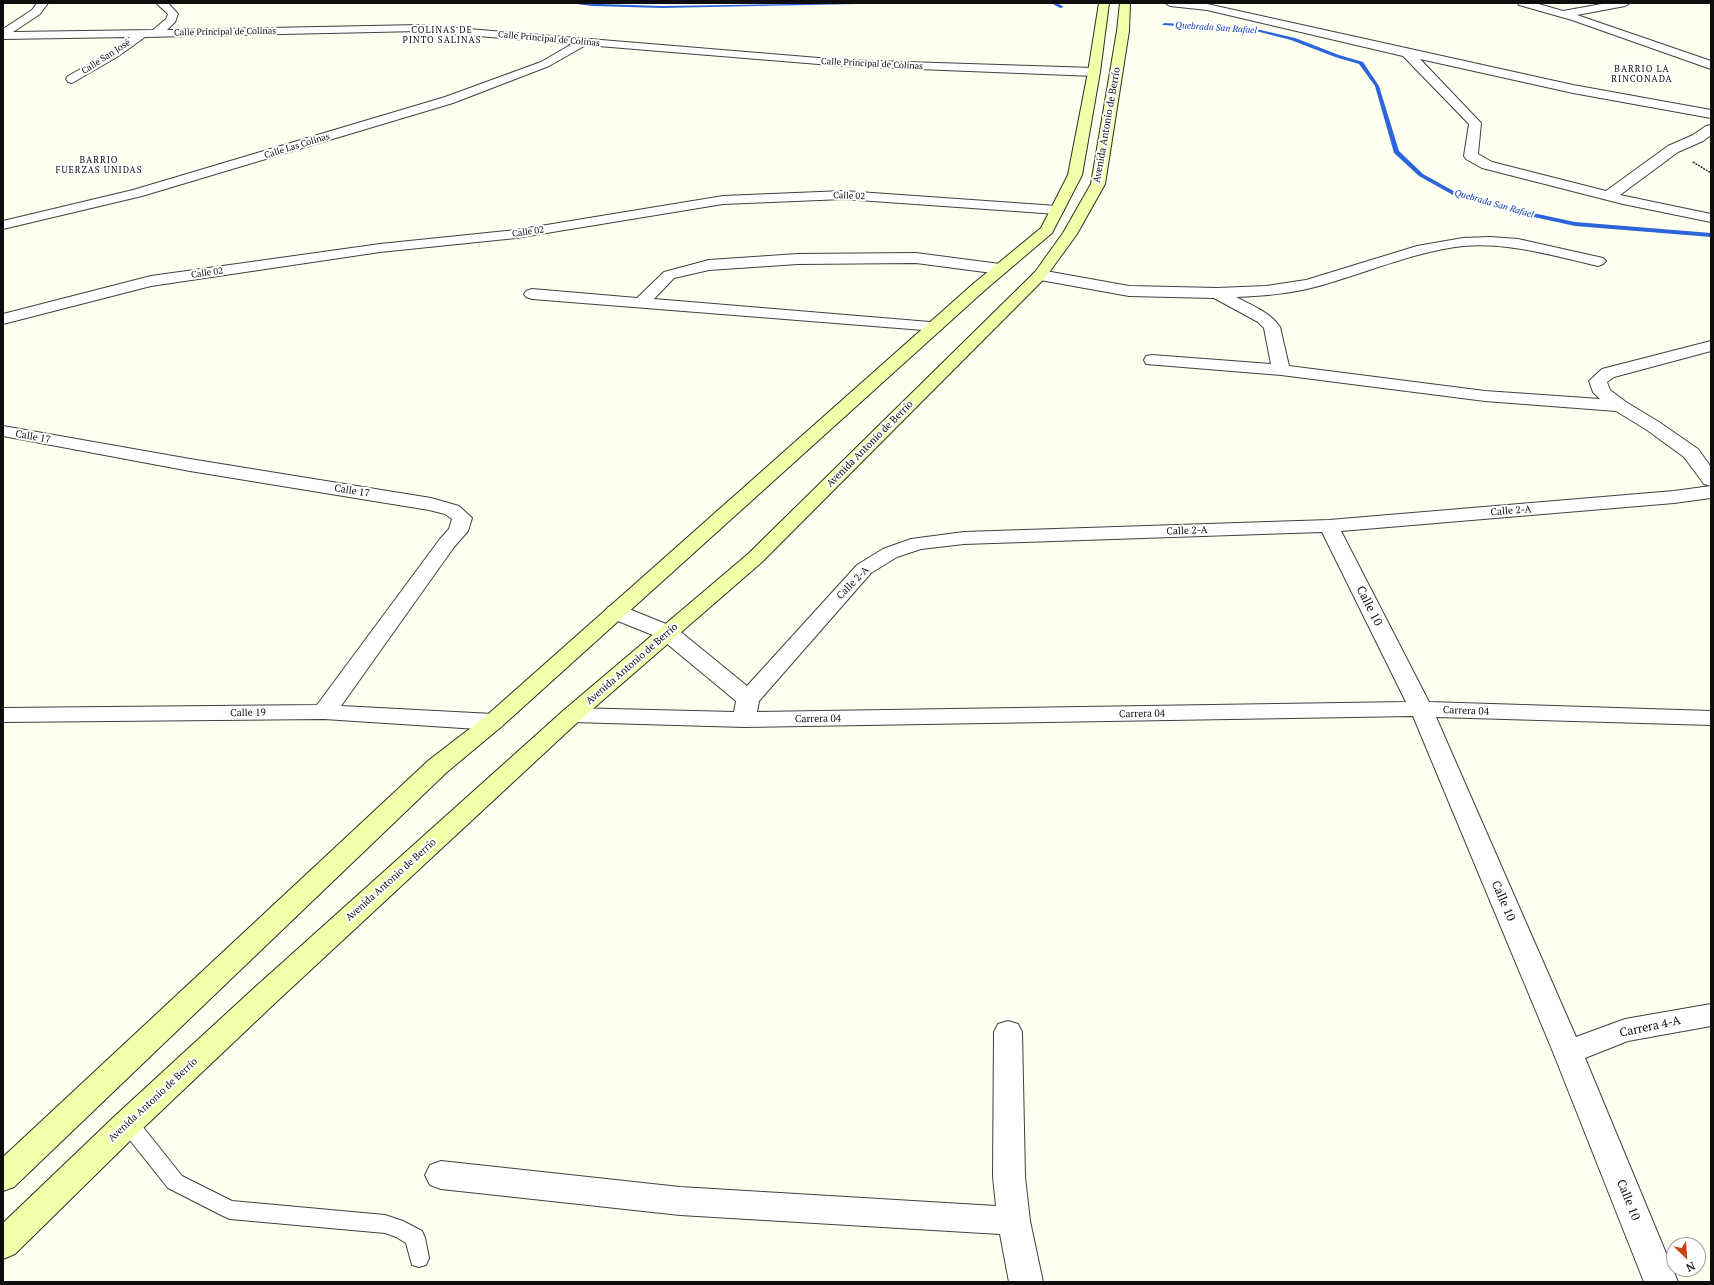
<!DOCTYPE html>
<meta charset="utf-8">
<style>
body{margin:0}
#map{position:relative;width:1714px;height:1285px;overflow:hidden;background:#feffee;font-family:"PT Serif",serif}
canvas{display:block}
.frame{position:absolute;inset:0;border:4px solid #0d0d0d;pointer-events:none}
.north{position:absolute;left:1666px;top:1237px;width:40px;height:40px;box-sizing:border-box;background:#fff;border:1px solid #9e9e9e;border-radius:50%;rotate:155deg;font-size:11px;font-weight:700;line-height:16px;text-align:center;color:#0d0d0d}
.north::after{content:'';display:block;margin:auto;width:14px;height:18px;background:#cc4117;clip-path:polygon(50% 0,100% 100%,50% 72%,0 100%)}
</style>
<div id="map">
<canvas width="1714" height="1285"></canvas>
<div class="frame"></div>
<div class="north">N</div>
</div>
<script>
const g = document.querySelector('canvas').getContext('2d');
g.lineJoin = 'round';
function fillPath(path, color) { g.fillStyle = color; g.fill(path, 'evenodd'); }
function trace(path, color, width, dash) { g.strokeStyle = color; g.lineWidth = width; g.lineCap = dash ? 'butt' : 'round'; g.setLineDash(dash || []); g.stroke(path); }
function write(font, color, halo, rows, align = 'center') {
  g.font = font + ' "PT Serif",serif'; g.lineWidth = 4; g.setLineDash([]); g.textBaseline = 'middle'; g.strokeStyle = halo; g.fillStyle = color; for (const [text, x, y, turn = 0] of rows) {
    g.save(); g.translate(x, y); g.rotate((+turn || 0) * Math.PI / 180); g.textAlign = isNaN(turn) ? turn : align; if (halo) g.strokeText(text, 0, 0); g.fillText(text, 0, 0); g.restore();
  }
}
fillPath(new Path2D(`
 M569,3l93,3 196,-3 -2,1 -194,4 -70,-2z
 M1051,3h6l7,4 -4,1z
 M1164,23l88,5 43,10 44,17 24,7 16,24 20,65 24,23 34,19 71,19 47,10 136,11v4l-136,-11 -50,-11 -72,-20 -34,-19 -25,-23 -19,-67 -16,-22 -24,-7 -44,-17 -39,-10 -90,-5z`), '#2c65db');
const lane = new Path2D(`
 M128,1115l7,2 47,59 50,25 153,14 18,6 19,10 3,7 4,20 -3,7 -7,2 -7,-2 -6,-22 -10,-6 -11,-4 -155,-14 -7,-3 -55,-28 -47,-59 -3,-6 3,-6z`);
const street = new Path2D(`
 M37,3h11l-8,11 -27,18 140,-2 13,-11 2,-5 -12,-11h12l10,11 -3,8 -8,8 253,-5 423,35 251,8 4,1 2,3 -2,3 -4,1 -251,-10 -257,-21 -37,21 -96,37 -311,93 -139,33v-8l130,-31 312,-93 96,-35 31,-18 -152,-13 -275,6 -28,20 -45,26 -4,-1 -2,-3 2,-3 41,-23 21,-16 -127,2v-10l29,-19z
 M1165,3l42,1 366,81 138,25v8l-138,-25 -153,-34 61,64 -3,31 14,8 114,29 62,-45 25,-11 13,-9 5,-1v10l-8,6 -25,11 -58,43 91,19v8l-88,-18 -141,-36 -16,-9 -2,-3 5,-32 -66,-68 -196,-46 -37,-4z
 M1518,3h17l28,8 44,-8h23l-5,3 -48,9 134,46v8l-139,-49 -53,-15z
 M844,191l213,15 5,1 2,3 -2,3 -5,1 -213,-15 -121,5 -207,34 -136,14 -229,34 -148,38v-10l148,-38 229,-32 136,-14 207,-34z
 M1490,237l28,2 85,19 3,3 -3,3 -5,2c-44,-10 -89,-24 -135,-20 -52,6 -101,29 -152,42 -24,6 -50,8 -75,9 15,8 34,15 44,30l9,39 196,25 115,8 -7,-7 -4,-11 13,-12 109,-28v10l-97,26 -7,5 3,8 16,12 33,20 39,27 13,18v19l-7,-2 -20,-27 -37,-27 -31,-19 -131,-10 -204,-26 -135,-11 -2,-4 2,-4 6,-1 119,9 -7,-36 -6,-6 -44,-24 -85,-2 -89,-16 -5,-2 -3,-3 3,-3 5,-2 89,16 88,2 49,-2 40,-6 111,-34 46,-8z
 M916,253l84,11 5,2 3,3 -3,3 -5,2 -84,-11 -118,1 -89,6 -35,8 -20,21 288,24 2,3 -2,3 -6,2 -404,-32 -6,-2 -2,-3 2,-3 6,-2 105,9 27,-26 45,-12 89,-6z
 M3,426l187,33 241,39 28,8 13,12 -4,13 -14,16 -113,159 152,8 8,3 4,5 -4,5 -8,3 -169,-11 -321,3v-14l314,-3 123,-166 9,-10 3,-10 -7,-5 -16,-4 -239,-39 -187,-35z
 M1711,486v12l-37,5 -333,28 88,171 282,9v14l-275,-8 140,320 49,-18 86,-15v22l-83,15 -43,17 93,224h-34l-91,-230 -140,-336 -669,11 -172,-5 -8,-2 -4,-5 4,-5 8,-2 162,4 2,-11 -76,-63 -52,-21 -3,-5 3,-5 8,-1 8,1 52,21 71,58 110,-121 26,-16 28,-10 53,-7 365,-12 345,-29zM1322,532l84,170 -649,10 2,-11 112,-128 26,-16 24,-8 43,-5z
 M1008,1021l10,3 4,8 3,145 5,44 13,61h-34l-9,-48 -320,-19 -239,-26 -11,-4 -5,-10 5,-10 11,-4 239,26 316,19 -3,-29 1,-145 4,-8z`);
const secondary = new Path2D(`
 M1099,3h10l-9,69 -18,103 -30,58 -67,57 -484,437 -54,45 -433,415 -11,4v-34l426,-397 56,-43 488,-433 68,-56 27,-53 20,-103z
 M1120,3h10l-1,28 -24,153 -28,50 -32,44 -283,284 -182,158 -307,285 -134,127 -124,122 -12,5v-36l114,-109 136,-125 311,-279 184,-156 287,-282 28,-39 28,-49 26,-153z`);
trace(lane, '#404040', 2);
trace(street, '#404040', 2);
trace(secondary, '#2f2f2f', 2);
trace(new Path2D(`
 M1693,162l18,11`), '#2f2f2f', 1.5, [2, 1]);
fillPath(lane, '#fff');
fillPath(street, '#fff');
fillPath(secondary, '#f1ffa9');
write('italic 9px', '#0a38ac', '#fff', [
 ["Quebrada San Rafael",1216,28,4],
 ["Quebrada San Rafael",1494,204,16]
]);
g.letterSpacing = '1px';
write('9px', '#0d0d0d', '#fff', [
 ["COLINAS DE",442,30],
 ["PINTO SALINAS",442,40],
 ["BARRIO LA",1642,69],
 ["RINCONADA",1642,79],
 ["BARRIO",99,160],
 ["FUERZAS UNIDAS",99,170]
]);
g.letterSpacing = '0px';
write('9px', '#0d0d0d', '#fff', [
 ["Calle Principal de Colinas",225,32,-1],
 ["Calle Principal de Colinas",549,39,5],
 ["Calle San José",106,57,-33],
 ["Calle Principal de Colinas",872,64,3],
 ["Calle Las Colinas",297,146,-17],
 ["Calle 02",849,196,2],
 ["Calle 02",528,232,-8],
 ["Calle 02",207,273,-8]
]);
write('10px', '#0d0d0d', '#fff', [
 ["Avenida Antonio de Berrío",1107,125,-80],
 ["Calle 17",33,437,10],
 ["Avenida Antonio de Berrío",870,444,-45],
 ["Calle 17",352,491,9],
 ["Calle 2-A",1511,511,-5],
 ["Calle 2-A",1187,531,-2],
 ["Calle 2-A",853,583,-46],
 ["Avenida Antonio de Berrío",632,664,-41],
 ["Carrera 04",1466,711,2],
 ["Calle 19",248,713,-1],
 ["Carrera 04",1142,714,-1],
 ["Carrera 04",818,719,-1],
 ["Avenida Antonio de Berrío",391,880,-42],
 ["Avenida Antonio de Berrío",153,1100,-43]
]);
write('12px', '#0d0d0d', '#fff', [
 ["Calle 10",1369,606,63],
 ["Calle 10",1503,901,67],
 ["Carrera 4-A",1650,1027,-12],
 ["Calle 10",1628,1200,68]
]);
</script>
